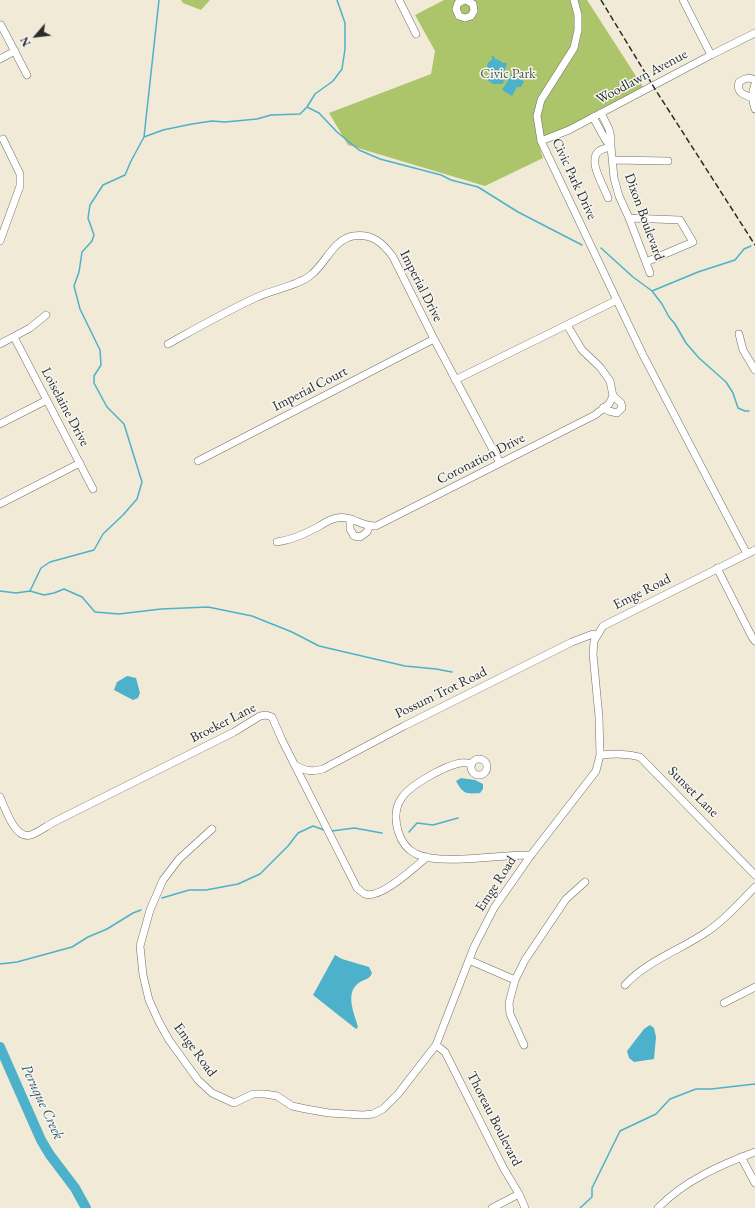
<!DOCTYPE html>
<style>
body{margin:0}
#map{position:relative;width:755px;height:1208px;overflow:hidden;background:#f1ead6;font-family:"EB Garamond",serif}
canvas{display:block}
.north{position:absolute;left:16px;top:16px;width:40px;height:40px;-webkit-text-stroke:3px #f6f6f2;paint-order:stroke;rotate:242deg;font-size:11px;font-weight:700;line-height:16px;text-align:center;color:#2b2b2b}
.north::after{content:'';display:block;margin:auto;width:14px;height:18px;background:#2b2b2b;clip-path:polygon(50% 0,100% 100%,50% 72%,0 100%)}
</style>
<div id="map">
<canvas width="755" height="1208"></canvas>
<div class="north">N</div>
</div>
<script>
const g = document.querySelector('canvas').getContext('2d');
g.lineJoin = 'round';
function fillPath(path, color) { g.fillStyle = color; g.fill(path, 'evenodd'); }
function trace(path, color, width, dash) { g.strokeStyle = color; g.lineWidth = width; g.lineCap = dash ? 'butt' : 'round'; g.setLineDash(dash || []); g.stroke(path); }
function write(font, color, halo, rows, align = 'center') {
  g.font = font + ' "EB Garamond",serif'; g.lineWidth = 3; g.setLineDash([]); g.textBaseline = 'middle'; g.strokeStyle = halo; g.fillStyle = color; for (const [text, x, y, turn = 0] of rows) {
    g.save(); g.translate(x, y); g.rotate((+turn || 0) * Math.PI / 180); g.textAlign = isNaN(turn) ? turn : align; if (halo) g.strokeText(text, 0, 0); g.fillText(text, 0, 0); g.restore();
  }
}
fillPath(new Path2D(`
 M181,0h29l-9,10 -18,-7z
 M444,0h143l58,90 -91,47 -16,5 5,16 -58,28 -137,-41 -19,-32 102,-39 4,-23 -20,-36z`), '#adc56a');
fillPath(new Path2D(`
 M492,56h2l1,3 4,1 4,3h4l-3,10 -14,-1 7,5 6,2 1,3 -2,2h-9l-7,-5 4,-5c-2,-4 -6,-11 2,-14z
 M512,74l9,6 1,-1 2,3 -3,5h-4l-5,9 -10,-6z
 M127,676l9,2 4,15 -2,5 -5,2 -19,-10 3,-8z
 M461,778l14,2 8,4v5l-3,4c-14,1 -17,1 -24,-12z
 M335,955l7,4 27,8 3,6c-2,6 -7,6 -12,9 -16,10 -6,31 -2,45l-2,2 -43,-34z
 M650,1025l4,3 2,9 -2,22 -20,3 -5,-4 -2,-7 17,-22z`), '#4db1cc');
trace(new Path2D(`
 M307,107l12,6 18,19 22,18 21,9 61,16 10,5 27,7 40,25 64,33
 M144,137l19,-7 29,-6 20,-3 13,1 32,-3 14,-4 29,-1 7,-7 8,-13 18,-13 9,-12 3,-20v-26l-8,-23
 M601,248l32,29 19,14 10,13 7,13 6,7 11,19 13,15 27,24 7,11 5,15 7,3h4
 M652,291l46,-19 37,-12 9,-11 7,-3
 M0,591l16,2 14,-2 14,4 10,-2 10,-4 18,8 13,15 24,2 42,-5 47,-2 44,9 40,16 27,14 86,20 31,3 16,3
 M30,591l11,-23 9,-6 44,-12 9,-16 20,-19 14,-16 5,-17 -18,-58 -17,-17 -13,-24v-7l7,-11 -1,-15 -20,-41 -6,-23 5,-14 3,-20 10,-11 2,-6 -6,-17 2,-13 13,-20 22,-10 6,-14 13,-24 15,-137
 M332,831l22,-3 28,5
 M409,832l8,-9 16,2 25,-7
 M162,898l27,-8h17l32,-6 22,-10 28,-28 10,-13 15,-7 11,4
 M0,964l17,-2 55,-15 16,-10 19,-8 26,-16 8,-3
 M580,1208l12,-11v-9l28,-57 36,-17 14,-15 26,-10h15l44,-5`), '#4db1cc', 1.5);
trace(new Path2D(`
 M0,1047l41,93 9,15 25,33 11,20`), '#4db1cc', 10);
const minor = new Path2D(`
 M399,0l17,34
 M464,0l-6,3 -2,6 3,7 6,2 6,-2 3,-5 -1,-7 -7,-4
 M574,0l4,15v15l-4,18 -33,52 -4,16 4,25 102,214 104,199
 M683,0l28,55
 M1,25l26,50
 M0,59l15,-8
 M755,84c-3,8 -3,17 0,25
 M753,98c-9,-3 -17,-5 -14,-16 6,-4 10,-5 16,-2
 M601,113l8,16 2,9v9l3,31 5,18 10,22 21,55
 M593,117l12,22 6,8
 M541,141l28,-11 142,-75 44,-22
 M613,160l55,1
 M608,198c-4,-12 -21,-37 -9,-47 3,-2 8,-3 12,-4
 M629,218l51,2 13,22 -47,20
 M0,241l20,-55v-12l-17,-35
 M739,334l4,16 12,20
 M14,337l79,152
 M0,344l30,-16 16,-13
 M168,344c29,-16 57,-32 87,-46 16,-8 43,-12 56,-23 15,-12 22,-35 42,-39 19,-3 30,7 40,21l41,82 66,124
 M455,380l162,-80
 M603,408l6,3 8,2 5,-5 -1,-5 -8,-7
 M0,424l47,-24
 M198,461l236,-122
 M0,504l80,-41
 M350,519v10l4,7 6,1 7,-5 2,-5
 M277,542c15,-2 27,-8 41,-15 6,-4 12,-8 19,-9 14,-3 25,9 39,8l219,-111 14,-11 4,-8 -3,-15 -10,-14 -18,-17 -15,-25
 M717,568l35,69 3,4
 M600,755c14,-1 26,-2 40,2l115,118
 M471 767a8 8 0 1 1 16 0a8 8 0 1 1-16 0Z
 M472,764c-4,-1 -8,-2 -12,-1 -15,3 -51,22 -59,36 -6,9 -6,21 -3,32 3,10 8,18 18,23 26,12 84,0 115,1
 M296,766c10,5 16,6 27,3l81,-43 168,-84 21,-8 4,1
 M0,797c5,11 15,43 31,38 8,-3 17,-10 25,-14l178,-89 26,-16 6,-1 6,2 10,23 75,148c3,2 5,5 8,6 15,6 50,-27 62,-37
 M212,829l-33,30 -16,21 -13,30 -10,36 3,29 6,25 10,22 10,18 29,40 14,13 22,10 19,-9h12l12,2 15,10 14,3 23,4 34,2 10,-1 10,-5 15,-15 38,-49 38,-98 20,-39 37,-53 65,-84 4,-16 -1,-38 -6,-63 1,-13 9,-15 152,-76
 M469,960l46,20
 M625,985c23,-25 56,-35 83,-54 18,-12 32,-29 47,-44
 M724,1003l31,-16
 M436,1045l9,7 59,117 15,25 6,14
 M524,1045l-14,-31 -1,-11 6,-23 10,-20 41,-61 19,-17
 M741,1157l14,26
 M492,1208l27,-14
 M658,1208c26,-27 62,-43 97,-56`);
trace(minor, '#706e67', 8);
trace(minor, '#fff', 7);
trace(new Path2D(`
 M601,0l54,89 100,156`), '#2b2b2b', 1.5, [6, 3]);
write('14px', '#52593e', '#f6f6f2', [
 ["Civic Park",508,74]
]);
write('14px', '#2b2b2b', '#f6f6f2', [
 ["Woodlawn Avenue",642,77,-28],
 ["Civic Park Drive",574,179,65],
 ["Dixon Boulevard",644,217,70],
 ["Imperial Drive",421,286,63],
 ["Imperial Court",310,389,-27],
 ["Loiselaine Drive",65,407,62],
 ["Coronation Drive",481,459,-27],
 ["Emge Road",642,592,-27],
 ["Possum Trot Road",441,693,-26],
 ["Broeker Lane",223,723,-27],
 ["Sunset Lane",693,792,45],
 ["Emge Road",496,884,-57],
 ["Emge Road",195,1050,54],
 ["Thoreau Boulevard",494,1119,63]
]);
write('italic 15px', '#375a63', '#f6f6f2', [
 ["Peruque Creek",42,1102,65]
]);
</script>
